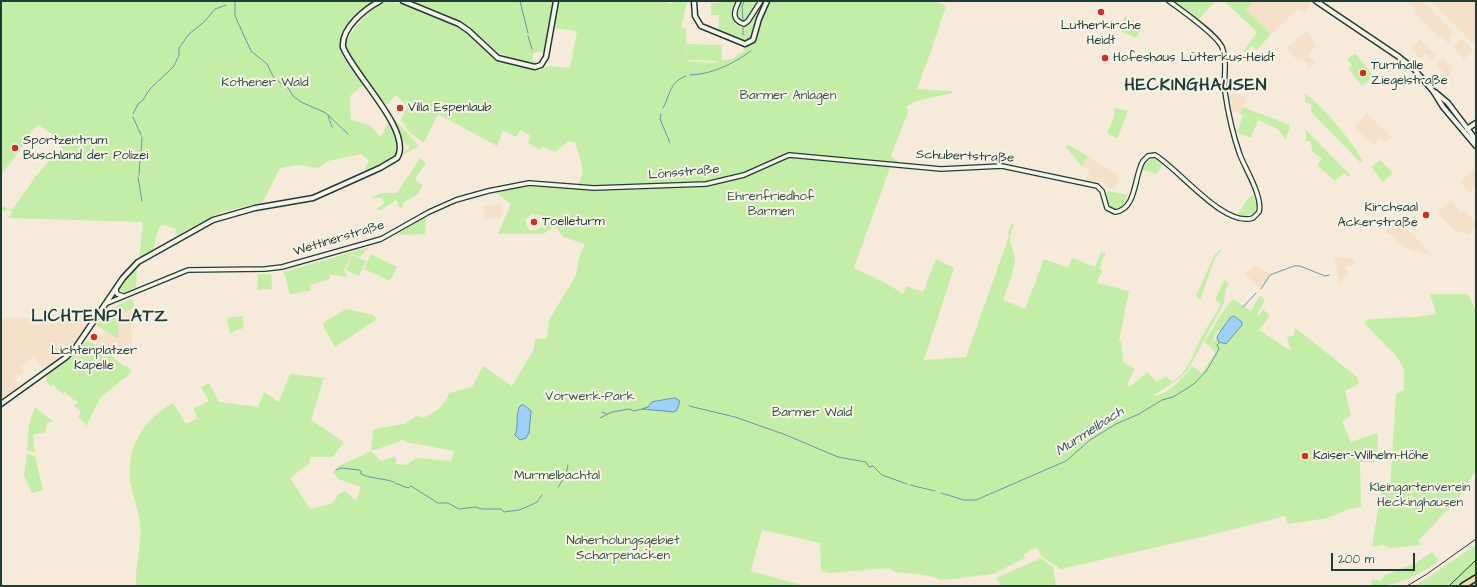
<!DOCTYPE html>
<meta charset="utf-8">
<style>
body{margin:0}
#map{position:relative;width:1477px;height:587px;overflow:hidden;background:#f6ebda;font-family:"Architects Daughter",sans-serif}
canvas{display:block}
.frame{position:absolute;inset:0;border:2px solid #1f3d34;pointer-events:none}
.scale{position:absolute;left:1331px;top:553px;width:84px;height:18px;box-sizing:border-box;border:2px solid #1f3d34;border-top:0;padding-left:5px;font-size:12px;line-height:14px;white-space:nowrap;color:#1f3d34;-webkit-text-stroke:3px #f7f3e8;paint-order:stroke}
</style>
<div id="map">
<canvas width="1477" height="587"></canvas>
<div class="frame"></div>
<div class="scale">200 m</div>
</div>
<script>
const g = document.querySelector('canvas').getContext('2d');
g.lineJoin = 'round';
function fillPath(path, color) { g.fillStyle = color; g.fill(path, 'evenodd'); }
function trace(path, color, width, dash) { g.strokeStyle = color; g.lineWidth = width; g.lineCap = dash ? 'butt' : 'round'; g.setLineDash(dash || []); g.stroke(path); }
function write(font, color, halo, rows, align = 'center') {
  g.font = font + ' "Architects Daughter",sans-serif'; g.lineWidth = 4; g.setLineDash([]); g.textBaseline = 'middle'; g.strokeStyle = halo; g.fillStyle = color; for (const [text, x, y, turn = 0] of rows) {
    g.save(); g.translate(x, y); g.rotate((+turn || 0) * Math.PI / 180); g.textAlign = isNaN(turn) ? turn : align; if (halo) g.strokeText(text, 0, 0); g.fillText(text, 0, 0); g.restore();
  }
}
fillPath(new Path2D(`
 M1253,1h54l4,3 -6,9 -8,-4 -26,25 -26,-24z
 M1407,1h16l31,31 -5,5 3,3 -3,4 -7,-7 -2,2 -26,-26 2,-3z
 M1430,1h46v45l-20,-20z
 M1307,31l10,16 -5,3 -4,6 8,6 -7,6 -7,-9 -4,3 -11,-15z
 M1461,38l12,12 -10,10 -1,-2 1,-2 -10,-9z
 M1420,39l16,17 -4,5 -7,-7 -4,4 -11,-9z
 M1443,57l11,11 -6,9 -12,-12z
 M1234,93l13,5 -7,16 -8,-3 -3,-15z
 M1367,113l25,24 -7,6 -5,-4 -6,7 -20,-19z
 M1088,156l31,19 -4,14 -8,-1 -2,-5 -19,-3 4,-11 -8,-2z
 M1474,169l2,3v15l-6,5 -10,-10z
 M1451,200l10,13 4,-3 11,13v4l-9,8 -5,-5 -4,4 -21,-21z
 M502,203l1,5 -3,10h-15l-2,-11z
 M1398,219l34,36v1l-30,-9v-2l-6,-2 -1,-6 -10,-5z
 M1334,257l20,2 1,6 -9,2 2,10 -6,1 1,5h-3z
 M1255,264l15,10 -10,15 -15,-15z
 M133,308l-1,35 -15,8v-11l-5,9 -10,4v-4l-7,-4 10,-15 12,8 1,-17h-3v-4z
 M85,313l5,2 1,4 -21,30 -27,20 -8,-12 -14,10 3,5 -10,5 6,9 -19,13v-81h65z`), '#f5e1c9');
fillPath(new Path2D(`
 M1,1h373c-15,10 -41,31 -32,53 4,10 14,21 21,31l-13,11 1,24 19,5 11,12 7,-15 9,19v12l-9,8 -21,10 -2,-3 4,-7 -8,-7 -33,7 -10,7 -19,-3 -19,3 -17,34 -42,10 -46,24 1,-7 -11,-4 -6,2 -6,23 -14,9 4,-35 -2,-2 -133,-4 4,-6 -5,-3 -2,3 -4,-2v-4l11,4 24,-34 29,-34 -27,-17 -7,6 -12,-8 12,9v7l-2,-1 -28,37z
 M402,1h151l-9,51 -11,1v8l7,1 -10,2 -31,-11 -27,-24 25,31 40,11 11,-5 22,2 7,-37 -23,-3 3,-27h106l8,3 1,-3h20l-5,1 -6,26h5l1,33 26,2 7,-2 -33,-1v-16l35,1v16l11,-3 11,-7 -1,-11 -25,-10 1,-15h-8v-12h7v-2h216l12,5 -12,36 -6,-2 6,3 -17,46 35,2v2l-35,8 -10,5 1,6 -17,44 8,6h-7l-38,106 32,15 17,11 3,-8 17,6 13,-33 18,9 -30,92 42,-3 43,-121 -1,-3 4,-10 2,3c-9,19 1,20 1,34 -1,13 -8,28 -12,40l22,9 19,-50 24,9 4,-10 23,9 6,-15 4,1v4h-2l-3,12 2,1v4h-2l-3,9 32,8 -10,50h2v-4l2,25 12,7 -8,15 3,3 17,-15 10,10 9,-6 6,6c17,-10 21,-29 30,-46 6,-11 13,-21 19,-32l-6,-4 9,-20 5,4 -3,4 -2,15 -36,67 -8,8 -26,17c10,4 33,-21 38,-29l10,7 13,-20 -4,-6 -7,-5 22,-35 7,-8 18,12 9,-16 5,5 -8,15 2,1 4,-7 7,7 -11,14 32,21 -4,-14 7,-2 1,-7 2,1 60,48 2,7 -14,7 6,25 -9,5 9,21 27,-9 -1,29h-17l1,45 -12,2 -21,9 -40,6 -3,-8 -71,18 -153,35 -19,-12 -5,-9 -7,2 -6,5 1,3 -32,16 -40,5 -13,1 -9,-4 -35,-4 -8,-4 -59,5 -8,-2 -1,-28 -58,-13 -11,41 53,15h-668c-1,-21 6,-40 4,-61 -1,-13 -6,-26 -9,-38 -7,-37 11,-67 42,-84l13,21 11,-6 -4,-9 16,-8 -8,-14 8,-4 10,19 39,5 6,-15 15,10 11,-28 34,4 -13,42 33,22 -11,15h-23l-1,7 -19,14 20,31 21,-5 9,-11 5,-2 11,10 5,-14 -23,-8 -5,-7 6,-6 32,-15 2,-22 31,-5 14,-9 4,3c12,-4 23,-12 27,-25l23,-6 11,-21 29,20 22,-37 1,-10 12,-1 2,-18 27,-45 3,-17 6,-14 -22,-7 -8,-11 -12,8h-45l13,-30 -16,-12 29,-7 50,4c15,-13 6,-30 1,-46l-6,-2 -14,11 -13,-6 -2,4 -12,-7 3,-7 -11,-6 -4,7 -13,-7 -6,16 -59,-32 -14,29 -14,-10 -9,-13 6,-14 -11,-11 -9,10 -6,-5 -29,-41 -7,-15c7,-15 23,-34 39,-41 5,-2 11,0 16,0zM532,214l7,1 3,4 -1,8 -5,3h-6l-4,-5v-6zM1234,316l5,4 -7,17 -7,7 -6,-2 -2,-5 -3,5 -1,-3 5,-9 5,1 5,-12zM402,439l4,3 48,9 -3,10 -35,-3 -10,7 -10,-1v-8l-15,5 -10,-10 28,-9z
 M1172,1h44l-19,20z
 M1224,1h29l-7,9 25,24 -14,16 -6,-4 -5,7 -3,-1 14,-20z
 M1125,16l18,11 -7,11 -18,-8z
 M1355,53l19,23 -12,10 -14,-18 4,-3 -5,-6z
 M1305,94c14,6 50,52 58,67l-3,1 -49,-50v-8l-6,-2z
 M1243,107l47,18 -4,15 -8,-11 -20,-9 -7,18 -13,-5 -1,-1 6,-16 -3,-2z
 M1115,108l13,3 -11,28 -10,-6 6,-13z
 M388,112l31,34 -16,9 1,-4 5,-2v-4h-3z
 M1306,130l44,45 -2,2 -4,-4 -9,8 -18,-16 5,-6 -10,-8 -1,-10h-5z
 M1068,145l20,11 -6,11 -16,-20z
 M420,158l6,5 -10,14 1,5 6,3 -6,10 -14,8v4l-3,1 -4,-8 -13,9 -5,2 -1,-2 7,-6 -2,-5h-12l11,-5h16z
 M1152,159h4l7,6 -7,9 -13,-4 2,-7z
 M1380,160l13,13 -10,9 -12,-15z
 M1108,191l20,4 -5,11 -6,3 -6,-2 -4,-6 -1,-8z
 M1253,195l4,10 -3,8 -7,3 -9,-2 11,-17z
 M424,218l2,1 -1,15 -29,1z
 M369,247l-9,10 -8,-3 -8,16 4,7 -19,-3 1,5 -20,6 1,5 -21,5 -6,-23z
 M1220,249l1,2 -6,7 -15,42 -4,-4 18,-40z
 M371,254l26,13 -7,14 -26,-12z
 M352,255l14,6 -7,15 -13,-6z
 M137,266l-1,21 -16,7 -1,-5z
 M258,274h13l1,15 -15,1z
 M1430,294h38l8,18v161h-2l-16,26 -40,42 4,4 -31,3 -9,-3 -10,2 9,-56 9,-2 6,-95 8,-4v-21l-7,-12 -33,-34 4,-4 48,-2 20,-3z
 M131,298l3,4 -1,6 -18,9v4h4l-1,18 -22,-14 10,-13z
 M346,309l27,6 4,4 -42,28 -11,-19 -1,-5z
 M243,316l1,12 -10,3 -4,4 -3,-17z
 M87,340l15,9 1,8 7,-2 15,12 2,-1 5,6 -31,25 -16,32 1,-5 -8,-7 3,-5 -8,-7 4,-1v-4h-3l-9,-8 -2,2 -10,-9 -2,2 -5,-6 2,-7 26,-19z
 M35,407l19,15 -7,1 -2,9 -12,3 2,17 -8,-1 2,-27z
 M27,454l8,2 8,34 -11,3 -8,-17z
 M1476,545v29l-18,12h-43z
 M1432,552l7,9c-20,14 -40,25 -65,25l-3,-3 1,-4 9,2 4,-6 29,-11z
 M1041,558l12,9 3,19h-55l-5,-8z`), '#c4eda8');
const water = new Path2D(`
 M1234,316l8,6v3l-16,19 -7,-2 -2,-5c4,-7 8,-12 13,-19z
 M675,398l5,3 -3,9 -3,2 -32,-3 6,-2 4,-5z
 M524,405l7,6 -2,22 -3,5 -6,2 -5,-5c4,-9 0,-21 5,-29z`);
fillPath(water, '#9ed0fb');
trace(water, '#6b95ab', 1);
trace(new Path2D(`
 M235,1v15l16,35 16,13 7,14 15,11 4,7 8,6 25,11 22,21
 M520,1l8,32
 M743,21l-1,-15 2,-5
 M743,27v8
 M528,36l4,13
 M690,75c24,-1 42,-11 61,-24
 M663,108c7,-12 6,-26 23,-32
 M133,114l5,-10 5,-4 6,-10 25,-24 5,-11v-7l10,-14 15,-12 11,-13 11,-4
 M661,114l-1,5 10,24
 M328,116l3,8
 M133,117l8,18
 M331,125l1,2
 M139,175c0,-13 3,-24 3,-38
 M138,177l4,24
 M1261,289l9,-14 24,-9h6l25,10 4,-1
 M1243,307l13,-14
 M689,406l46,11 51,18 52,22 28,5 3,5 4,-1 9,9 25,9
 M602,412l5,2
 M600,418l12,-6 17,-3 5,2 8,-2
 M336,470l5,-2 18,2 2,1v3c10,5 22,4 33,8
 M395,483l13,5 3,-2 27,17h10l11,6 16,-2 7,2h19l3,3 15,-2 12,-5 6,-3 5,-7
 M910,485l25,6
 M558,487l8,-12 2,-10
 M941,493l23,7h12l90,-39 24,-21 26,-16 23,-10 23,-14 11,-3 13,-8 9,-6 12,-13 12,-21 -2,-4 2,-2`), '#6b95ab', 1);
const tertiary = new Path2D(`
 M739,1c-5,10 -8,19 5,23l4,-3 13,-20
 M116,289l1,5 6,2
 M105,304l83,-34 77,-1 17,-2 99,-28 48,-27 27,-12 32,-9 41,-8 65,5 112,-4 38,-9 45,-20 152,14 61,-3 95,20 5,5 5,17 8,4c22,-2 19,-37 28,-51l5,-5 7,-1c24,14 69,73 98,63l6,-6c4,-15 -13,-42 -19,-57 -7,-20 -12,-42 -15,-63 -2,-14 3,-31 -3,-45 -6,-13 -41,-37 -53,-46`);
const secondary = new Path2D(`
 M403,1l56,23 10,7 29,27 37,9 6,-2 5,-8 10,-56
 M694,1l1,15 6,10 44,18 8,-4 6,-21 8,-18
 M1316,1l83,56 15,12 19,22 10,16 33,39
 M1435,92l13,11 28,37
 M1467,129l9,-6
 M1,404l64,-46 11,-11 47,-69 15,-16 75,-42 42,-12 58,-10 67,-30 17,-10c17,-26 -45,-85 -54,-111 -2,-19 22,-38 37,-46`);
const primary = new Path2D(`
 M1463,586l13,-8`);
trace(tertiary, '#1f3d34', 6);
trace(secondary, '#1f3d34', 7);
trace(primary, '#1f3d34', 8);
trace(tertiary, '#f7f3e8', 3.5);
trace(secondary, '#f7f3e8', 4);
trace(primary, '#f8deab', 4.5);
trace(new Path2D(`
 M1407,586l20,-12 49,-35
 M1449,586l27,-26`), '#1f3d34', 1);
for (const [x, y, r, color] of [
 [1101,12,4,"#c8321e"],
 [1105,58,4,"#c8321e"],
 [1363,73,4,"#c8321e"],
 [400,108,4,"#c8321e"],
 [15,148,4,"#c8321e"],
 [1426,215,4,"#c8321e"],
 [534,222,4,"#c8321e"],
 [94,337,4,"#c8321e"],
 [1305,456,4,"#c8321e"]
]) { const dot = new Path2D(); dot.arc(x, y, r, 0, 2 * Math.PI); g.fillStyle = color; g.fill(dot); trace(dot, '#f7f3e8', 1.5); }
write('13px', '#1f3d34', '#f7f3e8', [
 ["Lutherkirche",1101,26,"center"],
 ["Heidt",1101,41,"center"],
 ["Hofeshaus Lütterkus-Heidt",1113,58],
 ["Turnhalle",1371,66],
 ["Ziegelstraße",1371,81],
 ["Villa Espenlaub",408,108],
 ["Sportzentrum",23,141],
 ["Buschland der Polizei",23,156],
 ["Kirchsaal",1418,208,"right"],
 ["Ackerstraße",1418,223,"right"],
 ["Toelleturm",542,222],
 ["Lichtenplatzer",94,351,"center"],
 ["Kapelle",94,366,"center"],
 ["Kaiser-Wilhelm-Höhe",1313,456]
], 'left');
write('13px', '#385745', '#f7f3e8', [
 ["Kothener Wald",265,83],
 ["Barmer Anlagen",788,96],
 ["Ehrenfriedhof",771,197],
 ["Barmen",771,212],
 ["Vorwerk-Park",590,397],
 ["Barmer Wald",812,413],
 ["Murmelbachtal",557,476],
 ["Kleingartenverein",1420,488],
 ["Heckinghausen",1420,503],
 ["Naherholungsgebiet",623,541],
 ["Scharpenacken",623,556]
]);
write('13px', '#1f3d34', '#f7f3e8', [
 ["Schubertstraße",965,157,2],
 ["Lönsstraße",684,173,-5],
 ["Wettinerstraße",339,239,-17]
]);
write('italic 14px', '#385a5c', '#f7f3e8', [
 ["Murmelbach",1090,432,-33]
]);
g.letterSpacing = '1px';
write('bold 17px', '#1f3d34', '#f7f3e8', [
 ["HECKINGHAUSEN",1196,86],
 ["LICHTENPLATZ",100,317]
]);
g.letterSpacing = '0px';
</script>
